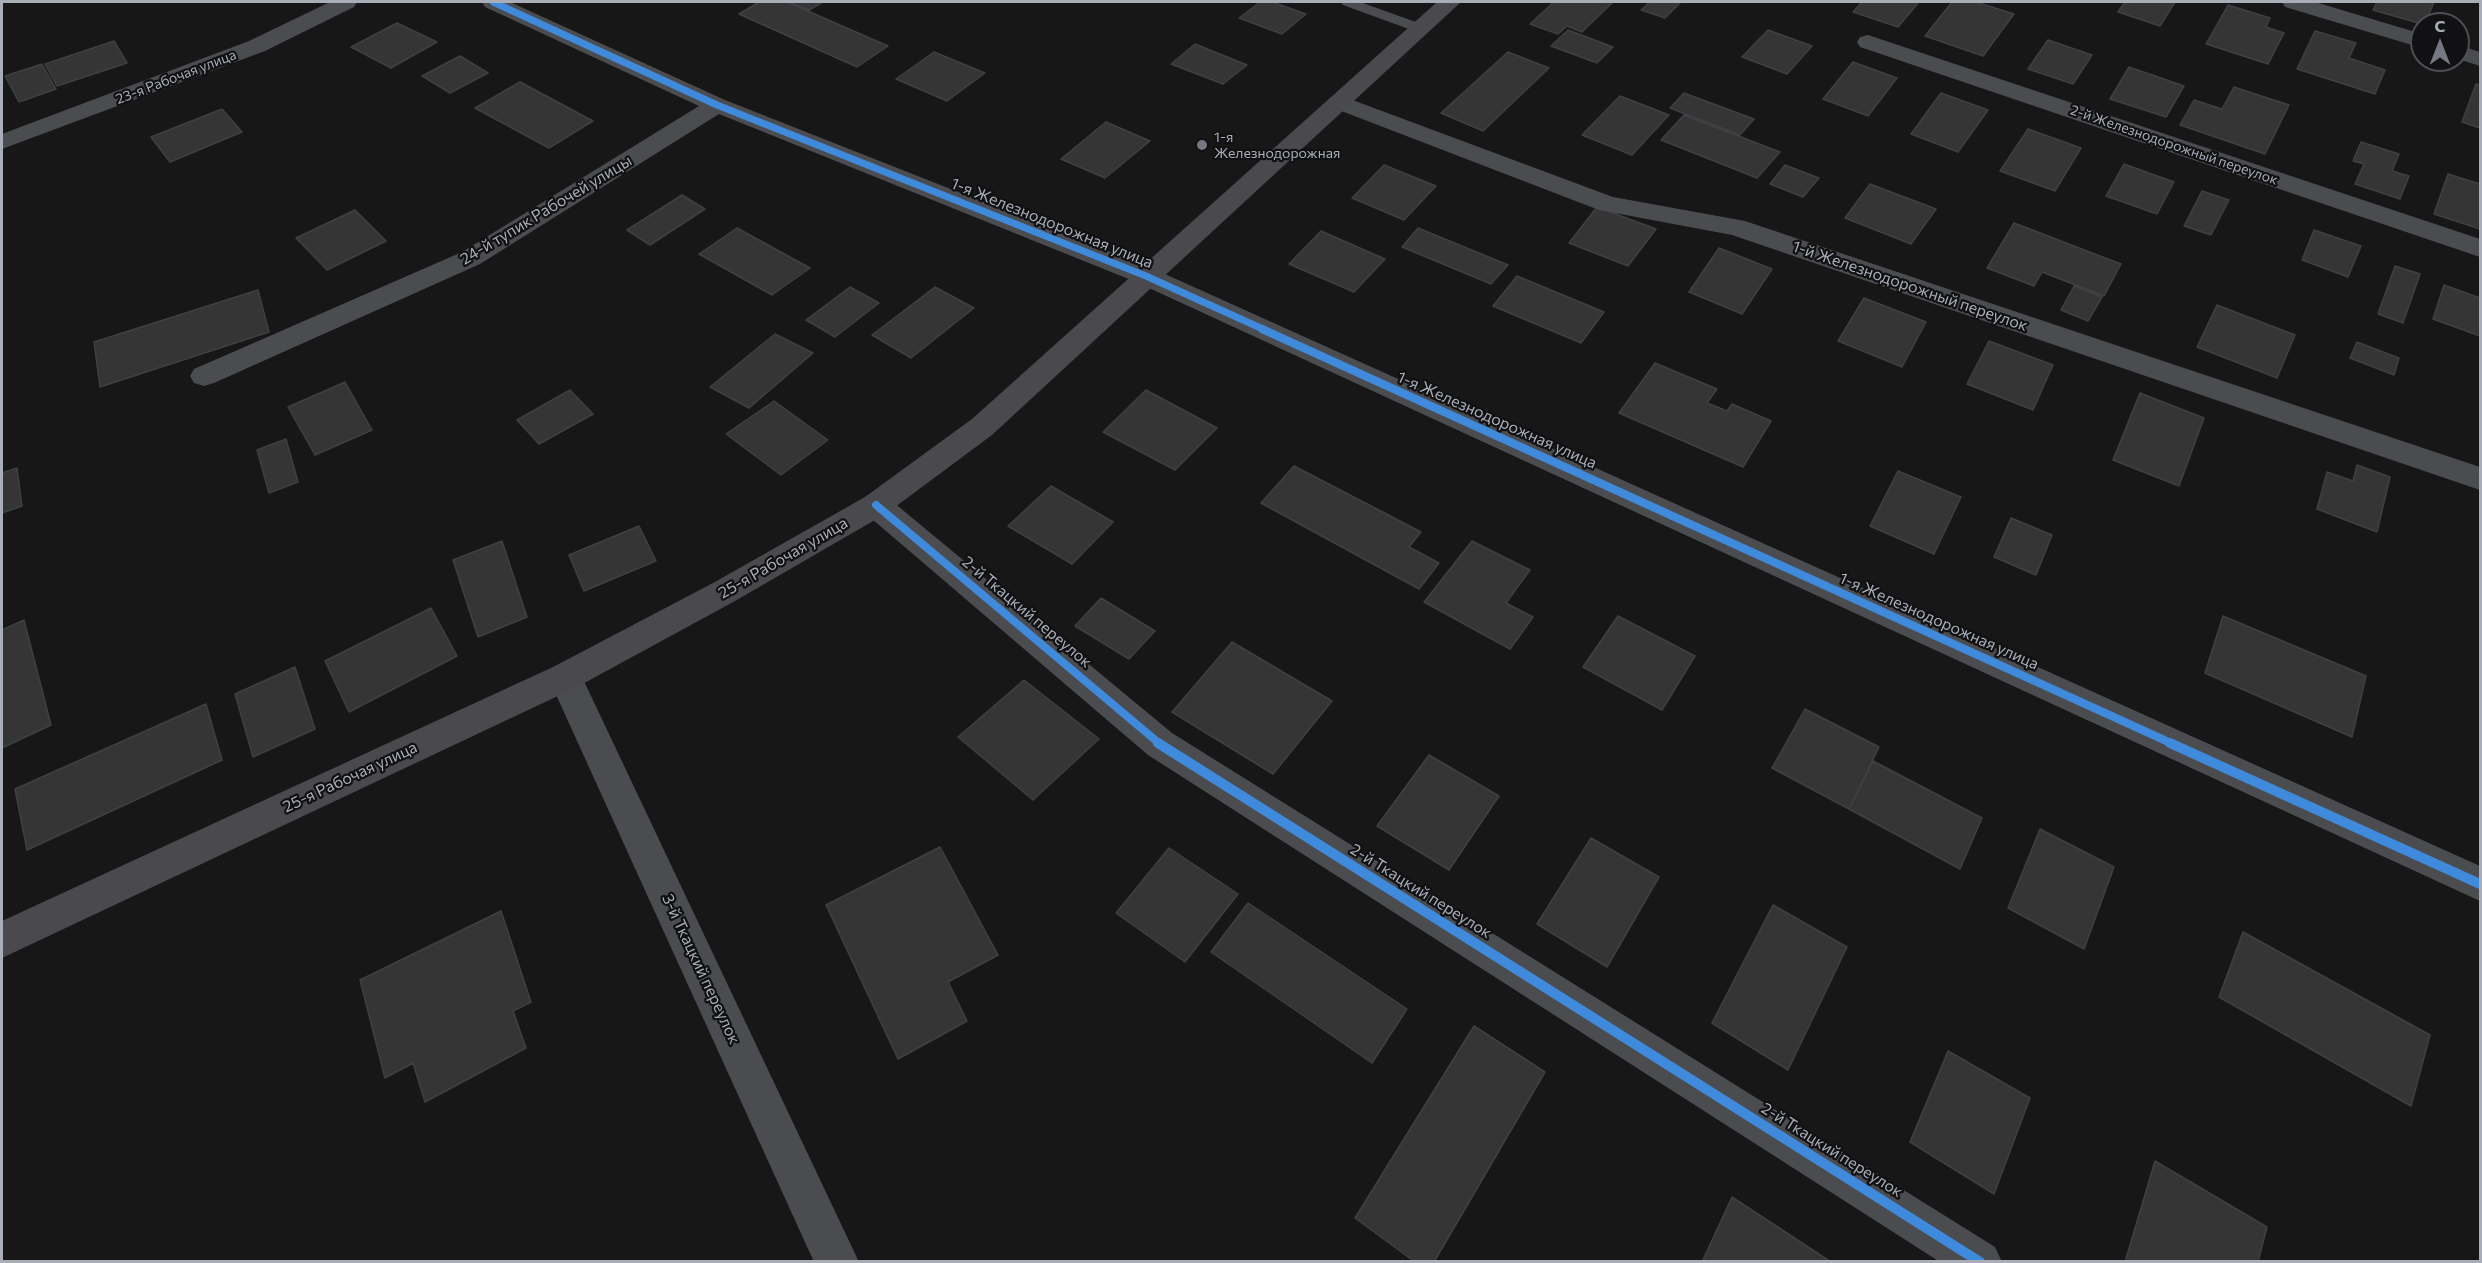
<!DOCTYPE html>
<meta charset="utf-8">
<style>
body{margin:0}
#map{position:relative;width:2482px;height:1263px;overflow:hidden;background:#171717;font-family:Commissioner,sans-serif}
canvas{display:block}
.frame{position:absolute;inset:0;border:3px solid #a8adb8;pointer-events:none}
.north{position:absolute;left:2410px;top:12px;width:60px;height:60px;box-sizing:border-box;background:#111113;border:2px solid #4d4f55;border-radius:50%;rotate:0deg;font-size:16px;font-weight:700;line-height:24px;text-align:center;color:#a8adb8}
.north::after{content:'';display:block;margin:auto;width:21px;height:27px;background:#757880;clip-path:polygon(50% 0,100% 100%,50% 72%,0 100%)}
</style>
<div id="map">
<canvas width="2482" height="1263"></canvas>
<div class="frame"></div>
<div class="north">С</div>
</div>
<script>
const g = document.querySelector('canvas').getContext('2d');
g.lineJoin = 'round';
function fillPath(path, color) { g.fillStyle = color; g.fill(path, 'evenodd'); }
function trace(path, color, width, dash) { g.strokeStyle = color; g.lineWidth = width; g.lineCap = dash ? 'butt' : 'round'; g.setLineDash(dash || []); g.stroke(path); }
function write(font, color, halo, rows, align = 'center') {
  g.font = font + ' Commissioner,sans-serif'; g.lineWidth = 4.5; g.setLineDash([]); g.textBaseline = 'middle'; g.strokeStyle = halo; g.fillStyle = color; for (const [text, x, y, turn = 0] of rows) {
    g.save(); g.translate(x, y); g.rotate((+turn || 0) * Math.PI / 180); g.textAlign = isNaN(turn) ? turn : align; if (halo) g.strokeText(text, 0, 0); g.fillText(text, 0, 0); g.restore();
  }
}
const building = new Path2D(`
 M759,2h28l101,44 -31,21 -118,-53z
 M789,2h34l-14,8z
 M1260,2h12l34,12 -24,20 -43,-16z
 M1554,2h59l-31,30 -15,-6 -9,8 -28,-10z
 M1650,2h31l-16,16 -24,-8z
 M1862,2h57l-21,25 -45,-15z
 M1952,2h24l38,12 -31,42 -58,-20z
 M2125,2h50l-15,24 -42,-14z
 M2377,2h57l-9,22h-3l-49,-14z
 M2228,5l42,13 -4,9 18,6 -16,31 -62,-20z
 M397,23l40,19 -46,26 -40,-21z
 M1568,30l45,17 -16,16 -46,-17z
 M1768,30l44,16 -25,28 -45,-17z
 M2315,31l41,12 -7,15 36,12 -10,24 -78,-25z
 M2048,40l44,15 -19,29 -45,-15z
 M114,41l13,22 -70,23 -12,-22z
 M1195,44l52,21 -24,19 -52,-20z
 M934,52l51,21 -38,28 -51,-22z
 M1508,52l41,16 -66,63 -42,-18z
 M460,56l28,17 -38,20 -28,-17z
 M1853,62l44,16 -29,38 -45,-17z
 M42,64l14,25 -37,13 -14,-26z
 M2129,67l55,19 -18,31 -56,-18z
 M520,82l73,39 -44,27 -74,-40z
 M2476,84l4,1v43l-18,-6z
 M2234,87l55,18 -24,49 -85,-29 14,-25 28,9z
 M1684,93l70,26 -14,16 -70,-27z
 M1941,93l47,17 -30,42 -47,-18z
 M1620,96l49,19 -37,40 -50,-20z
 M222,109l20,23 -72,30 -19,-25z
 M1684,115l96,37 -23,26 -96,-38z
 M1106,122l44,19 -45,37 -44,-19z
 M2028,129l53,19 -26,43 -55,-20z
 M2361,142l38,12 -7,17 17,5 -9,23 -45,-15 9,-20 -11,-3z
 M2124,164l50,18 -17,32 -51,-18z
 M1384,165l52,21 -32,34 -52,-22z
 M1785,165l34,13 -16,19 -33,-13z
 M2448,174l32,10v45l-46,-15z
 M1870,184l66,25 -25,35 -66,-26z
 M2202,191l27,9 -18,35 -27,-9z
 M682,195l23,14 -55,36 -23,-15z
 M1597,207l59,22 -28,37 -59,-23z
 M355,210l31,31 -59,29 -31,-32z
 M2014,223l107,41 -17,32 -62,-24 -8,14 -47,-18z
 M737,228l73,40 -38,27 -73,-41z
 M1418,228l90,37 -17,19 -89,-37z
 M2314,230l47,16 -13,31 -46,-17z
 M1321,231l64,28 -31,33 -65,-28z
 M1719,248l53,21 -30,45 -53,-22z
 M2395,266l25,8 -17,49 -25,-9z
 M1517,276l87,36 -23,31 -88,-37z
 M2444,285l36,13v38l-47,-17z
 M2074,286l28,11 -14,24 -27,-11z
 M850,287l29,16 -44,34 -29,-17z
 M935,287l39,21 -63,50 -39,-23z
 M258,290l11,42 -169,55 -6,-45z
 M1864,298l62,24 -24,45 -64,-26z
 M2217,305l78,30 -18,43 -80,-31z
 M775,334l38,19 -64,55 -39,-21z
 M1989,341l64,24 -20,45 -66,-26z
 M2357,342l42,16 -5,17 -44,-17z
 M1655,363l62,26 -10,14 20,8 5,-7 39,17 -28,46 -124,-54z
 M345,382l27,48 -57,25 -27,-48z
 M570,390l23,24 -54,30 -22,-24z
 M1146,390l71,38 -42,42 -72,-38z
 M2140,393l64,25 -25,68 -66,-26z
 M774,401l54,39 -47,35 -55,-41z
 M286,439l12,43 -29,11 -12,-43z
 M2357,465l33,12 -13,55 -60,-23 10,-37 26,9z
 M1294,466l127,66 -12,15 30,16 -20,26 -158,-86z
 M17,468l5,38 -20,7v-40z
 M1898,471l63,26 -27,57 -64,-28z
 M1051,486l62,36 -41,42 -64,-38z
 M2011,518l41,17 -16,40 -42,-18z
 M639,526l17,35 -72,30 -15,-36z
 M502,541l25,76 -49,20 -25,-77z
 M1472,541l58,29 -24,33 27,14 -23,32 -86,-47z
 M1101,598l54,33 -26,28 -54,-33z
 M431,608l26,48 -108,56 -24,-51z
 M1618,616l77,40 -33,54 -79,-43z
 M2223,616l143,60 -14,61 -147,-64z
 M24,620l27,105 -49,23v-118z
 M1232,642l100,59 -59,73 -101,-62z
 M295,667l20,62 -62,28 -18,-63z
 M1024,680l75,59 -66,61 -75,-63z
 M206,704l16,56 -195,90 -12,-61z
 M1805,709l74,38 -30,62 -77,-41z
 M1429,755l70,41 -50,74 -72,-44z
 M1873,761l109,57 -22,51 -111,-60z
 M2040,829l74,38 -30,82 -76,-41z
 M1591,838l68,39 -52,90 -70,-43z
 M940,847l58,108 -50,27 19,39 -69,38 -72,-154z
 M1169,848l69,46 -53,68 -69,-49z
 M1248,903l159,106 -35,54 -161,-111z
 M1773,905l74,42 -59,123 -76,-47z
 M501,911l30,91 -18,9 13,37 -101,54 -12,-39 -28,15 -25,-98z
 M2243,932l187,103 -19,71 -192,-109z
 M1474,1026l71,46 -111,190h-19l-60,-44z
 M1948,1051l82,47 -36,96 -84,-52z
 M2155,1161l112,66 -9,35h-133z
 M1732,1197l99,65h-129z`);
fillPath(building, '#353536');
trace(building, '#3f4043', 1.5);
fillPath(new Path2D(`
 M1341,2h19l67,24 2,3 -7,4 -5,-1 -74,-27z`), '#4b4c50');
fillPath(new Path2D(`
 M330,2h27l-3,5 -89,44 -263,98v-15l247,-93z
 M482,2h28l215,98 431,170 1324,596v35l-1344,-619 -417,-168 -239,150 -266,119 -10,3 -10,-3 -4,-7 4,-7 268,-117 237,-146 -214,-99z
 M2282,2h33l107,32v14l-137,-41z
 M1868,35l612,204v18l-620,-210 -3,-5 3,-5z
 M2458,45l22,7v14l-22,-7z
 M1339,95l274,102 132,24 735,246v23l-748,-255 -133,-25 -268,-103 -4,-5 4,-5z
 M876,493l11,4 285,236 823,514 7,15h-62l-792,-507 -283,-242 -4,-8 4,-8z
 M565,663l12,4 5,10 277,585h-45l-266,-585 5,-10z`), '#4b4c50');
fillPath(new Path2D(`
 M1437,2h24l-469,433 -105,78 -152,88 -158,86 -575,271v-37l551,-254 160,-84 152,-86 107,-78z`), '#4a4a4e');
trace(new Path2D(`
 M493,2l224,103 429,171 119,54`), '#408adc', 7);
trace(new Path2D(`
 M1262,329l911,415
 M876,505l284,239`), '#408adc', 8);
trace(new Path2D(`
 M1158,743l822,519
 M2170,743l310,141`), '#408adc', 10);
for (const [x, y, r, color] of [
 [1202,145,6,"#757880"]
]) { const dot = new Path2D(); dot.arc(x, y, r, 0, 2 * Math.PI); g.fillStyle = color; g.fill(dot); trace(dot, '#111113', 2); }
write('14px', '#a8adb8', '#111113', [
 ["23-я Рабочая улица",176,77,-21],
 ["2-й Железнодорожный переулок",2174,145,19]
]);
write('14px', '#a8adb8', '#111113', [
 ["1-я",1214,137],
 ["Железнодорожная",1214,153]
], 'left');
write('16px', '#a8adb8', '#111113', [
 ["24-й тупик Рабочей улицы",546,210,-31],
 ["1-я Железнодорожная улица",1052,223,22],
 ["1-й Железнодорожный переулок",1910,286,19],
 ["1-я Железнодорожная улица",1497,420,24],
 ["25-я Рабочая улица",783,558,-30],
 ["2-й Ткацкий переулок",1027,612,40],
 ["1-я Железнодорожная улица",1939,621,24],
 ["25-я Рабочая улица",350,777,-25],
 ["2-й Ткацкий переулок",1421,891,32],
 ["3-й Ткацкий переулок",701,969,65],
 ["2-й Ткацкий переулок",1832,1150,32]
]);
</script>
